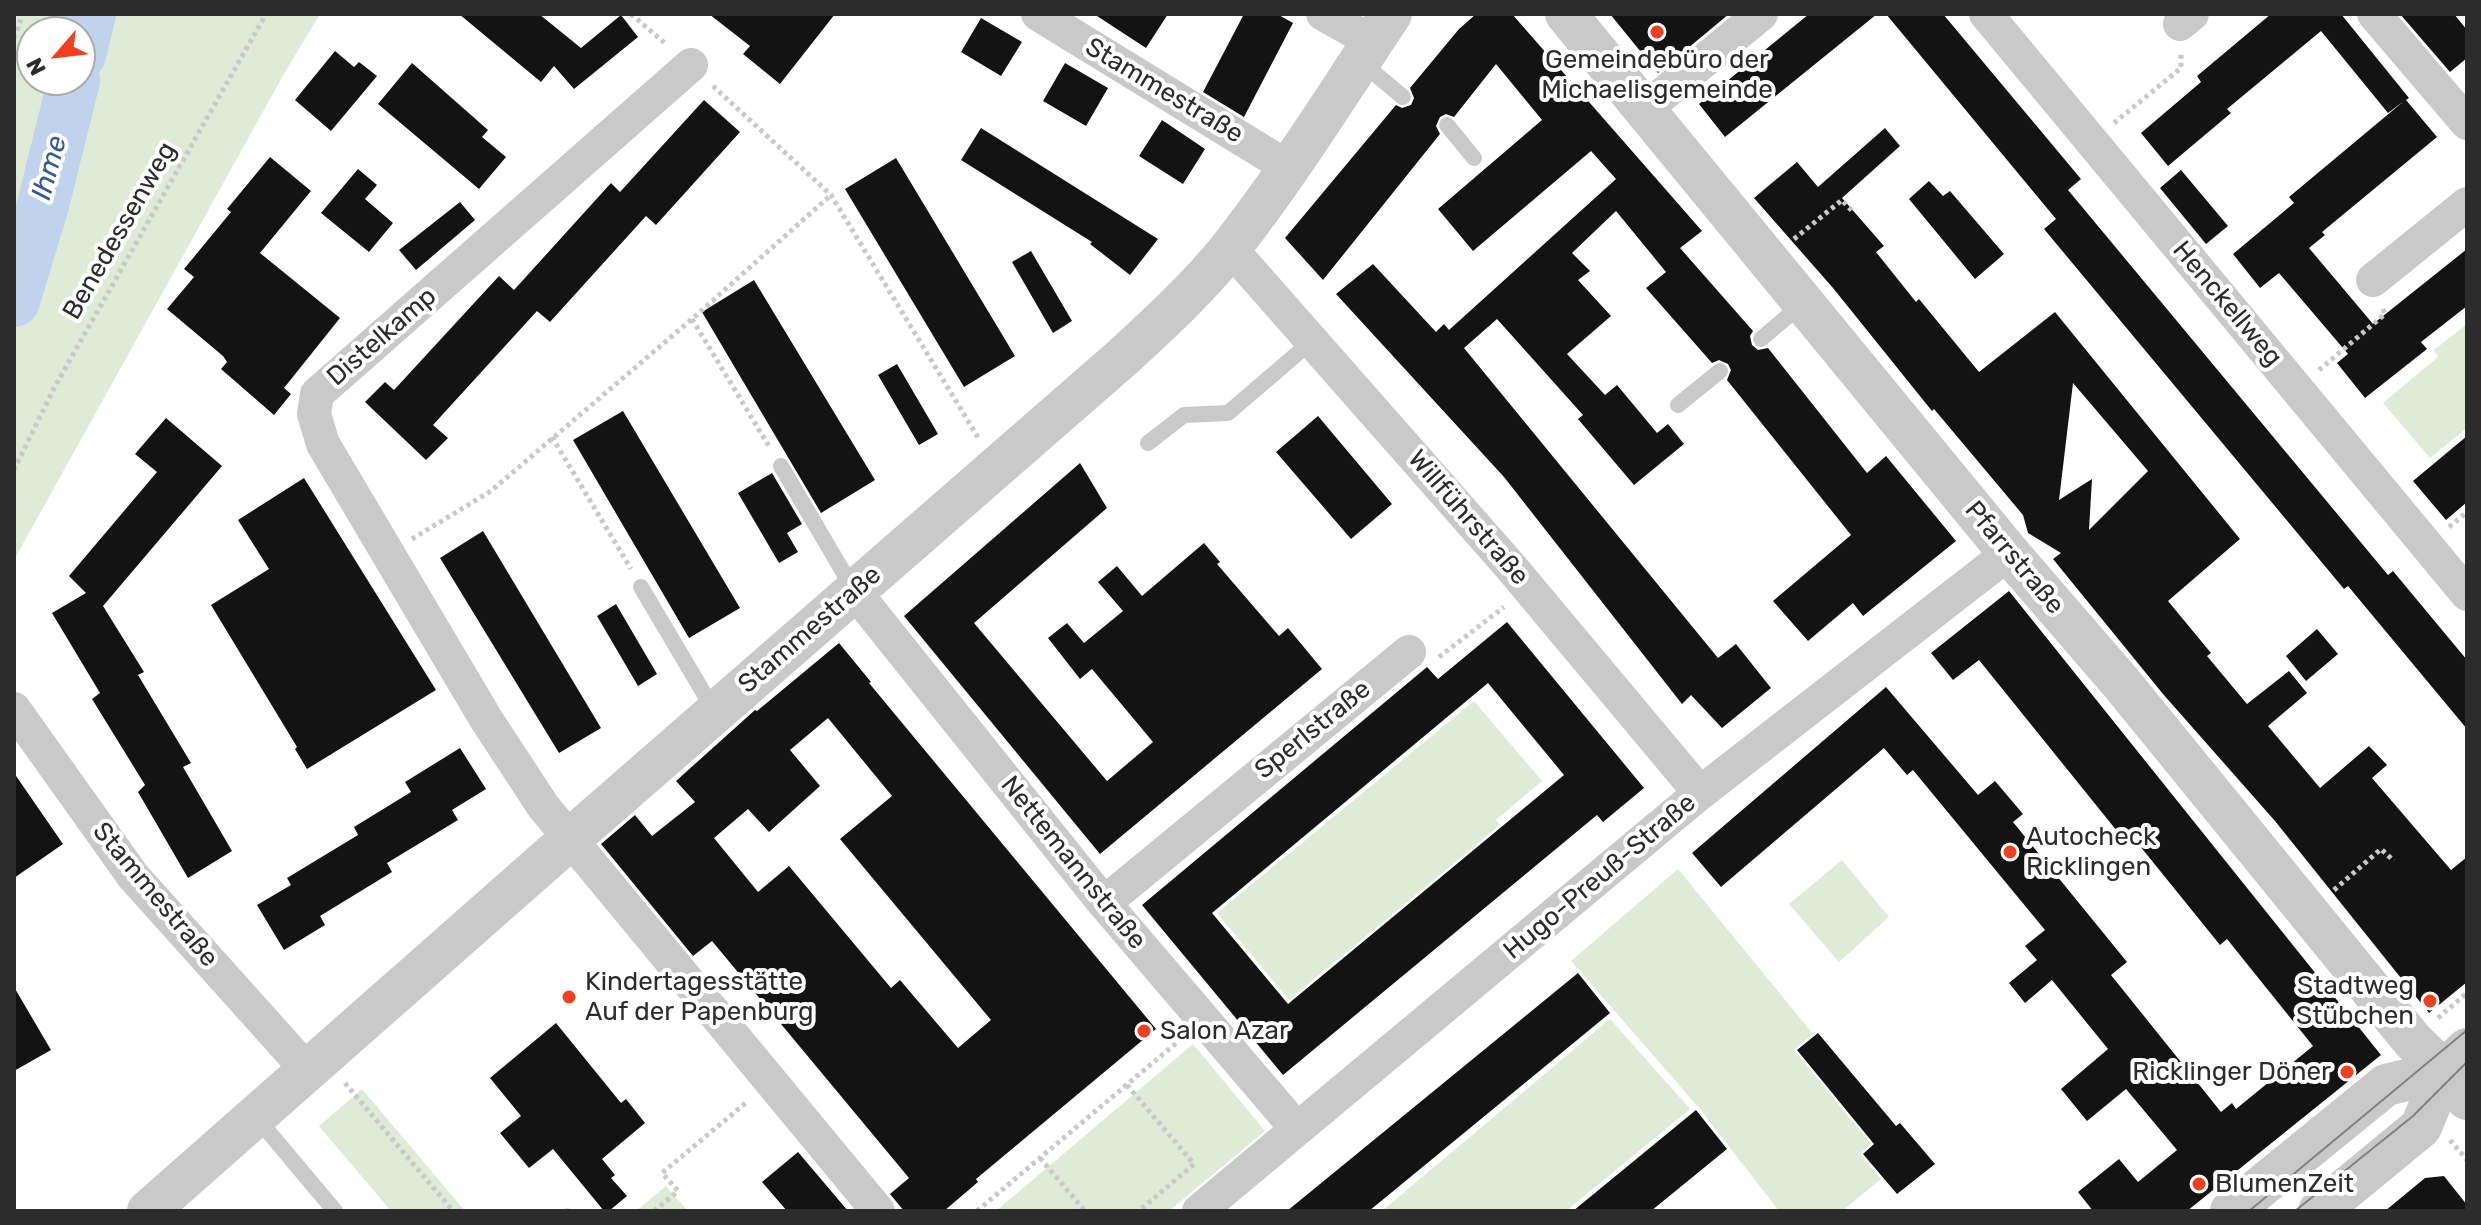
<!DOCTYPE html>
<meta charset="utf-8">
<style>
body{margin:0}
#map{position:relative;width:2481px;height:1225px;overflow:hidden;background:#fff;font-family:Rubik,sans-serif}
canvas{display:block}
.frame{position:absolute;inset:0;border:16px solid #2c2c2c;pointer-events:none}
.north{position:absolute;left:16px;top:16px;width:80px;height:80px;box-sizing:border-box;background:#fff;border:2px solid #ababab;border-radius:50%;rotate:242deg;font-size:22px;font-weight:700;line-height:32px;text-align:center;color:#2c2c2c}
.north::after{content:'';display:block;margin:auto;width:28px;height:36px;background:#f13f1f;clip-path:polygon(50% 0,100% 100%,50% 72%,0 100%)}
</style>
<div id="map">
<canvas width="2481" height="1225"></canvas>
<div class="frame"></div>
<div class="north">N</div>
</div>
<script>
const g = document.querySelector('canvas').getContext('2d');
g.lineJoin = 'round';
function fillPath(path, color) { g.fillStyle = color; g.fill(path, 'evenodd'); }
function trace(path, color, width, dash) { g.strokeStyle = color; g.lineWidth = width; g.lineCap = dash ? 'butt' : 'round'; g.setLineDash(dash || []); g.stroke(path); }
function write(font, color, halo, rows, align = 'center') {
  g.font = font + ' Rubik,sans-serif'; g.lineWidth = 8; g.setLineDash([]); g.textBaseline = 'middle'; g.strokeStyle = halo; g.fillStyle = color; for (const [text, x, y, turn = 0] of rows) {
    g.save(); g.translate(x, y); g.rotate((+turn || 0) * Math.PI / 180); g.textAlign = isNaN(turn) ? turn : align; if (halo) g.strokeText(text, 0, 0); g.fillText(text, 0, 0); g.restore();
  }
}
fillPath(new Path2D(`
 M14,14h306l-35,58 -271,488zM32,32h48v48h-48z
 M2467,324v104l-37,30 -47,-55 55,-46 -4,-7z
 M1474,701l68,80 -46,39 4,5 -211,175 -72,-87z
 M1842,860l47,57 -50,45 -50,-58z
 M1678,869l135,165 -19,16 77,94 -11,10 21,25 -39,32h-63l-79,-102 -129,-148z
 M1610,1019l80,90 -124,102h-184z
 M1193,1044l72,87 -96,80h-173z
 M362,1089l103,122h-74l-72,-85z
 M666,1186l22,25h-52z`), '#ddebd7');
trace(new Path2D(`
 M80,55l10,-41
 M14,301l29,-96 31,-125`), '#c1d2ed', 52);
fillPath(new Path2D(`
 M459,14h80l42,34 40,-33 17,22 -64,52 -20,-23 -13,16z
 M709,14h126l-55,70 -37,-30 7,-8z
 M1094,14h74l-22,34z
 M1244,14h33l16,9 -49,94 -41,-25z
 M1476,14h36l190,217 -22,17 73,83 -3,5 2,9 6,5 10,-2 99,125 19,-17 70,85 -93,75 -10,-13 -45,38 -35,-40 78,-66 -124,-155 4,-10 -3,-6 -9,-4 -7,3 -66,-75 20,-16 -50,-61 -44,42 18,18 -12,9 33,36 -44,38 38,41 12,-10 40,48 11,-9 16,20 -50,41 -56,-66 5,-4 -86,-96 -33,29 254,310 18,-14 35,44 -49,40 -31,-33 -9,9 -178,-227 -168,-183 37,-30 63,68 8,-8 5,6 167,-151 -25,-28 -118,100 -35,-42 104,-89 -46,-56 -42,53 -8,-3 -6,3 -4,9 4,8 -117,146 -38,-42 111,-133 6,3 9,-3 3,-7 -4,-10 49,-59z
 M1610,14h119l-71,59z
 M1809,14h68l-152,123 -26,-33z
 M1886,14h57l138,165 -13,11 320,385 5,-4 74,89v69l-119,-143 -4,3 -300,-360 12,-10z
 M2271,14h70l68,84 -3,2 31,37 -115,95 3,3 -16,13 64,76 94,-75v57l-46,36 6,7 -62,49 -28,-35 11,-9 -69,-81 -19,15 -27,-34 61,-51 -5,-6 115,-96 -16,12 -67,-82 -94,78 4,4 -63,53 -27,-33 60,-51 -4,-6z
 M2400,14h54l13,16v28l-17,14z
 M981,18l41,24 -21,34 -40,-24z
 M335,51l19,16 5,-5 18,14 -46,55 -36,-31z
 M412,63l76,67 -6,7 24,20 -27,32 -101,-85z
 M1065,63l43,25 -22,38 -43,-25z
 M704,100l36,32 -84,93 -10,-9 -96,106 -13,-11 -104,114 15,13 -22,22 -61,-58 20,-20 9,8 105,-114 15,14 97,-107 9,9z
 M1162,120l43,29 -22,35 -44,-28z
 M981,128l177,111 -28,36 -40,-31 2,-2 -131,-82z
 M1885,128l15,18 -58,52 42,48 -8,6 40,50 3,-3 60,73 76,-60 185,227 -72,62 43,52 -4,3 40,48 42,-33 18,22 -39,33 52,62 49,-42 18,19 -15,13 79,92 16,-13v125l-38,31 -154,-192 -112,-127 -110,-135 8,-6 -33,-20 -5,-18 -89,-106 -2,2 -99,-123 -79,-90 43,-36 21,25zM2073,383l75,88 -59,59 3,-51 -33,21z
 M270,157l41,34 -51,62 80,65 -56,70 7,6 -17,21 -53,-46 6,-7 -4,-6 -56,-47 27,-32 -10,-8 47,-57 -4,-3z
 M896,158l119,198 -51,31 -119,-198z
 M358,169l19,16 -12,14 28,24 -24,29 -48,-39z
 M2181,170l47,56 -22,18 -46,-56z
 M1929,181l14,15 7,-5 54,63 -29,25 -66,-80z
 M460,202l15,18 -59,50 -17,-20z
 M1031,251l41,70 -19,12 -41,-71z
 M754,280l121,200 -54,33 -119,-201z
 M897,364l41,70 -19,11 -41,-70z
 M623,411l117,197 -51,30 -116,-198z
 M1318,416l74,88 -41,35 -75,-87z
 M166,418l56,48 -119,140 41,66 -6,3 53,88 -8,4 49,84 -44,27 -50,-86 7,-7 -53,-86 8,-6 -48,-80 34,-20 -17,-17 88,-104 -22,-18z
 M2467,436v66l-21,18 -33,-39z
 M1080,463l27,45 -133,115 133,158 46,-39 -61,-73 -12,10 -32,-41 19,-15 17,20 39,-32 -25,-29 19,-16 25,30 62,-53 16,19 -3,2 62,72 9,-8 34,41 -222,185 -196,-238z
 M772,473l30,51 -15,9 11,19 -19,11 -41,-70z
 M304,478l132,212 -129,79 -12,-20 2,-2 -86,-142 58,-36 -31,-49z
 M483,531l118,197 -42,25 -119,-195z
 M2009,591l372,464 -194,156h-94l-15,-19 41,-33 19,23 39,-32 -51,-61 -39,32 -26,-32 47,-40 -56,-69 -27,23 -16,-20 28,-23 -12,-14 20,-16 -132,-160 -6,5 -23,-27 -163,139 -29,-34 194,-166 92,108 17,-14 28,33 -10,8 114,140 -16,13 110,137 11,-9 4,6 77,-63 -86,-107 -7,6 -93,-115 -6,6 -142,-176 -26,20 -22,-27z
 M616,604l41,70 -19,12 -41,-70z
 M1507,622l137,166 -41,34 -6,-7 -314,260 -141,-170 285,-238 11,12zM1488,683l76,92 -276,229 -76,-91z
 M2317,629l21,25 -32,27 -20,-25z
 M839,643l32,39 -2,1 287,346 -180,150 2,3 -34,29h-40l-14,-17 19,-16 -197,-237 -19,15 -92,-112 34,-29 17,21 43,-34 -19,-21 79,-71 2,1zM828,718l64,78 -52,43 151,181 -33,28 -58,-68 -9,8 -102,-122 -31,26 -44,-54 34,-29 21,23 51,-46 -30,-36z
 M460,748l26,41 -34,21 6,10 -71,43 5,9 -72,44 5,9 -41,25 -27,-45 34,-20 -4,-7 71,-43 -4,-8 57,-35 -6,-10z
 M14,773l49,71 -49,34z
 M1578,973l32,40 -241,198h-82z
 M14,987l37,63 -37,21z
 M556,1023l65,80 5,-4 19,24 -43,36 13,16 -4,3 16,18 -18,15h-5l-51,-62 -24,19 -29,-35 21,-17 -31,-38z
 M1818,1033l78,93 4,-3 35,41 -38,30 -34,-40 11,-10 -77,-94z
 M1696,1110l31,39 -76,62h-78z
 M798,1152l50,59h-61l-25,-29z
 M2444,1176l23,29v6h-82l40,-33z`), '#131313');
trace(new Path2D(`
 M631,14l36,31
 M14,38l9,-24
 M713,86l118,109 148,244
 M2114,123l67,-55v-15
 M1794,239l48,-39 11,12
 M692,319l78,129
 M2319,370l66,-56 -3,-7
 M552,437l79,132
 M14,470l40,-82 212,-374
 M2449,527l18,-15
 M412,539l79,-48 201,-172 139,-124
 M1439,657l65,-50
 M2334,890l47,-41 13,12
 M2438,1018l29,-25
 M345,1083l108,128
 M1127,1085l67,79 -55,47
 M2450,1140l17,20
 M1040,1158l45,53
 M565,1211h4
 M654,1211l24,-20 -16,-18 86,-72
 M977,1211l204,-172`), '#c9c9c9', 5, [4, 4]);
trace(new Path2D(`
 M1361,62l42,35
 M1447,125l27,33
 M1761,339l41,-35
 M1678,405l42,-34
 M1148,443l36,-28 44,-2 84,-72
 M781,466l74,126
 M641,587l74,125
 M256,1117l79,94`), '#c9c9c9', 16);
trace(new Path2D(`
 M1038,14l251,154
 M1323,14l50,28
 M1986,14l481,580
 M2374,14l93,109
 M2180,24l12,-10
 M691,65l-374,329 -3,20 9,30 163,275 57,87 335,405
 M1645,109l116,-95
 M1230,248l280,318 190,227
 M2373,280l94,-76
 M855,592l249,311 193,226
 M14,709l119,167 175,195
 M1104,903l305,-251
 M1199,1211l501,-418 309,-240`), '#c9c9c9', 34);
trace(new Path2D(`
 M1566,14l443,539 113,131 291,357 31,30 23,28
 M148,1211l421,-371 554,-483c38,-35 76,-70 108,-110 58,-74 108,-155 160,-233
 M2231,1211l155,-126 58,-14
 M2319,1211l102,-84 23,-56 23,-22`), '#c9c9c9', 42);
trace(new Path2D(`
 M2249,1211l218,-181
 M2295,1211l118,-95 54,-54`), '#818181', 2);
for (const [x, y, r, color] of [
 [1657,32,8,"#f13f1f"],
 [2010,852,8,"#f13f1f"],
 [569,997,8,"#f13f1f"],
 [2430,1001,8,"#f13f1f"],
 [1144,1031,8,"#f13f1f"],
 [2347,1072,8,"#f13f1f"],
 [2199,1184,8,"#f13f1f"]
]) { const dot = new Path2D(); dot.arc(x, y, r, 0, 2 * Math.PI); g.fillStyle = color; g.fill(dot); trace(dot, '#fff', 3); }
write('26px', '#2c2c2c', '#fff', [
 ["Gemeindebüro der",1657,60,"center"],
 ["Michaelisgemeinde",1657,90,"center"],
 ["Autocheck",2026,837],
 ["Ricklingen",2026,867],
 ["Kindertagesstätte",585,982],
 ["Auf der Papenburg",585,1012],
 ["Stadtweg",2414,986,"right"],
 ["Stübchen",2414,1016,"right"],
 ["Salon Azar",1160,1031],
 ["Ricklinger Döner",2331,1072,"right"],
 ["BlumenZeit",2215,1184]
], 'left');
write('26px', '#2c2c2c', '#fff', [
 ["Stammestraße",1164,91,31],
 ["Benedessenweg",120,231,-60],
 ["Henckellweg",2227,304,50],
 ["Distelkamp",382,337,-41],
 ["Willführstraße",1468,518,49],
 ["Pfarrstraße",2014,558,50],
 ["Stammestraße",810,630,-41],
 ["Sperlstraße",1313,730,-39],
 ["Nettemannstraße",1073,863,51],
 ["Hugo-Preuß-Straße",1600,877,-40],
 ["Stammestraße",155,895,50]
]);
write('italic 28px', '#355992', '#fff', [
 ["Ihme",50,168,-75]
]);
</script>
